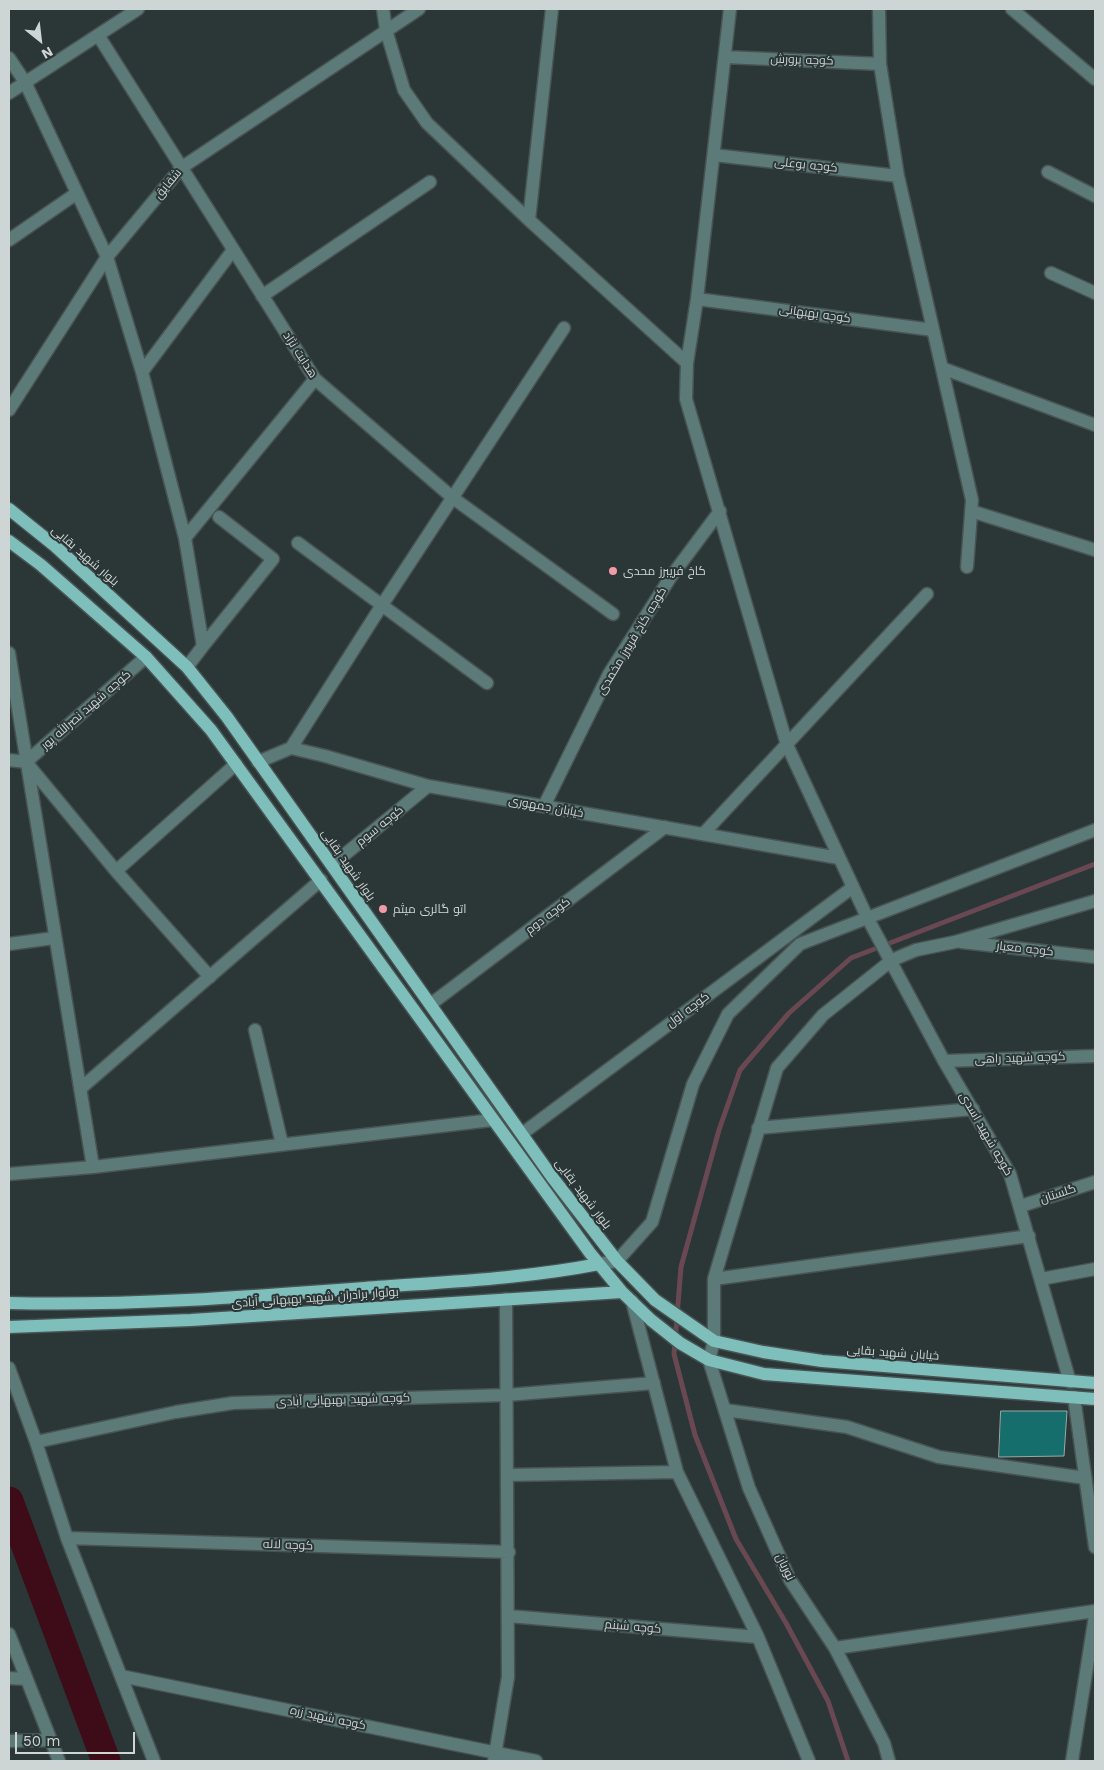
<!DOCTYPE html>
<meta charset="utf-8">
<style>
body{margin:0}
#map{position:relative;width:1104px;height:1770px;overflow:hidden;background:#2b3636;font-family:"Work Sans",sans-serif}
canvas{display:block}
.frame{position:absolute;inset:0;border:10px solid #ced5d5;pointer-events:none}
.north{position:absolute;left:15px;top:15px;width:50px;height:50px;-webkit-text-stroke:4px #2b3636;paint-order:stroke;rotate:151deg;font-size:14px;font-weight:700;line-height:20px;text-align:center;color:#ced5d5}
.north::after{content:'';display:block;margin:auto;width:18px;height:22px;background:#ced5d5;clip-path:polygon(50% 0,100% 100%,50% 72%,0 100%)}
.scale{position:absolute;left:15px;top:1732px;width:120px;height:22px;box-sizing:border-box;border:2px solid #ced5d5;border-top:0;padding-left:6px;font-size:15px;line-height:18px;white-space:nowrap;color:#ced5d5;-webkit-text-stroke:4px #2b3636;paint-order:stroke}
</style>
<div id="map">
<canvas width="1104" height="1770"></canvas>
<div class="frame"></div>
<div class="north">N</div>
<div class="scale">50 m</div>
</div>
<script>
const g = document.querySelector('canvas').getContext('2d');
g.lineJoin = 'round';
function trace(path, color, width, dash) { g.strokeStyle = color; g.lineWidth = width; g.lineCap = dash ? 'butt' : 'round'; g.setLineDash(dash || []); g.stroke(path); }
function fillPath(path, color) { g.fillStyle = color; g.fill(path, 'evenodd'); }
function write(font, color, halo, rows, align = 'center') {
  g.font = font + ' "Work Sans",Cairo,sans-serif'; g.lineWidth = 4; g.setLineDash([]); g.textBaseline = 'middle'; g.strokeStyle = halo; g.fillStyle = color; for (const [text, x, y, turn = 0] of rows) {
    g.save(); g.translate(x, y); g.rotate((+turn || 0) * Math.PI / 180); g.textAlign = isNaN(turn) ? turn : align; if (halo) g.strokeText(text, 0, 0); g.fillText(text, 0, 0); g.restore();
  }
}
trace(new Path2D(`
 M848,1761l-20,-60 -42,-78 -50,-84 -41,-104 -21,-81 7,-87 38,-137 21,-60 49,-57 62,-55 244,-94`), '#694851', 5);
trace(new Path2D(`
 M9,1501l97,260`), '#3e0c19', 29);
const building = new Path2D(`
 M1001,1411h66l-3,45 -65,1z`);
fillPath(building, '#156e6b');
trace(building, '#9aa8a7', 1);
const minor = new Path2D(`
 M383,9l3,21 18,60 23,33 102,97 158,143
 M730,9l-33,290 -10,64 -1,36 101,346 80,172 77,144 66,113 60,208
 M879,9l1,55 18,112 74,324 -5,67
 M1012,9l83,70
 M98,35l217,344 138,119 160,116
 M725,57l155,7
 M9,58l16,24 82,175 35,115 43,166 18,108 -16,21
 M9,93l129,-84
 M714,155l184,21
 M1048,172l47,24
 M529,220l23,-211
 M9,240l68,-47
 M1051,273l44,20
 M262,296l168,-114
 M697,299l236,31
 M942,368l153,57
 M142,372l91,-122
 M9,410l98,-153 74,-89 238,-159
 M971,511l124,39
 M185,538l130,-159
 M298,543l189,140
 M203,646l70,-87 -54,-42
 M9,653l84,514
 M291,748l91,-143 182,-277
 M9,760l17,2 90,109 94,106
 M26,762l120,-105
 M258,762l33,-14 34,8 103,30 411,72
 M544,806l65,-132 61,-96 50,-67
 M703,834l224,-240
 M332,865l96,-79
 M116,871l120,-107
 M961,942l134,15
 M9,944l45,-6
 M431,1004l234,-177
 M255,1030l27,114
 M944,1061l151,-5
 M80,1089l241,-209
 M758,1128l215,-19
 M523,1133l330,-246
 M9,1174l84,-7 399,-47
 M1021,1206l74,-24
 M599,1264l18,-3 35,-39 41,-138 35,-70 72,-70 295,-114
 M714,1279l315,-43
 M1041,1279l54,-10
 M632,1301l45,171 81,165 51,124
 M9,1368l27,74 31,96 87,223
 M1074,1397l21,150
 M725,1410l122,17 92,30 146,21
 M36,1442l140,-30 57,-9 274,-8 147,-12
 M508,1475l169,-3
 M67,1538l442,14
 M508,1616l250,21
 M9,1634l50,127
 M835,1648l260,-37
 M121,1676l415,85
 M9,1678l17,1
 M9,1741l41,-1
 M494,1761l14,-84 -2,-378
 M889,1761l-5,-18 -49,-95 -45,-68 -41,-92 -40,-128 5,-19v-62l63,-211 46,-53 69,-55 24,-10 39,-8 140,-41
 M1072,1761l23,-145`);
const major = new Path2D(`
 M9,509l46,37 132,121 40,50 325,460 65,84 38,39 59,41 49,11 59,9 273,22
 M9,541l32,24 105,92 65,73 379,523 32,39 29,28 29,23 29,17 55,14 331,25
 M9,1303c118,3 238,-6 356,-15 78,-6 157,-9 234,-24
 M9,1327l182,-7 431,-28`);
trace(minor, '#485353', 15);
trace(major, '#485353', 15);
trace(minor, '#5b7a78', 12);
trace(major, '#7ebebb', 12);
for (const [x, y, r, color] of [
 [613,571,5,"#f39aa8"],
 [383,909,5,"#f39aa8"]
]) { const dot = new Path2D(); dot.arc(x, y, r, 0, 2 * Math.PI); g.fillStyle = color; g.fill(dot); trace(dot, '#2b3636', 2); }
write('12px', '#ced5d5', '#2b3636', [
 ["کوچه پرورش",802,60,2],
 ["کوچه بوعلی",806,165,6],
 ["شقایق",168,184,-50],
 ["کوچه بهبهانی",815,314,8],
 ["هدایت نژاد",300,355,57],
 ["بلوار شهید بقایی",85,556,41],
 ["کوچه کاخ فریبرز مخمدی",632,641,-59],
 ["کوچه شهید نصرالله پور",86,710,-41],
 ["خیابان جمهوری",546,807,10],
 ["کوچه سوم",380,826,-39],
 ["بلوار شهید بقایی",348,865,55],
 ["کوچه دوم",548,916,-37],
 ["کوچه معیار",1025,949,6],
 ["کوچه اول",688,1010,-37],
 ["کوچه شهید راهی",1020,1058,-2],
 ["کوچه شهید اسدی",986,1134,60],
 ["بلوار شهید بقایی",583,1194,53],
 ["گلستان",1058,1194,-18],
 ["بولوار برادران شهید بهبهانی آبادی",315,1298,-4],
 ["خیابان شهید بقایی",893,1353,4],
 ["کوچه شهید بهبهانی آبادی",343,1400,-2],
 ["کوچه لاله",288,1545,2],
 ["نوریان",785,1567,64],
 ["کوچه شبنم",633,1627,5],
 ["کوچه شهید زره",328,1718,12]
]);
write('12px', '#ced5d5', '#2b3636', [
 ["کاخ فریبرز محدی",623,571],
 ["اتو گالری میثم",393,909]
], 'left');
</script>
